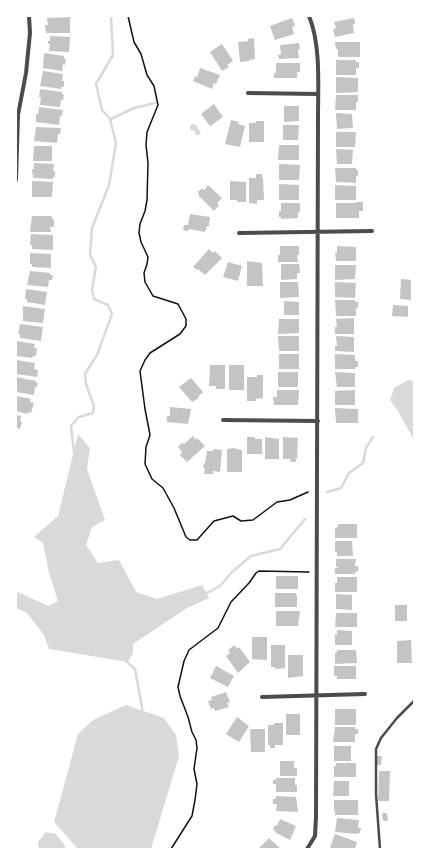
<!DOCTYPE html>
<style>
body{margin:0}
#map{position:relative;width:430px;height:865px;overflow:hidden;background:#fff;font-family:"Work Sans",sans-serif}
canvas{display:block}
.frame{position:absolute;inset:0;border:17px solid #fff;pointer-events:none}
</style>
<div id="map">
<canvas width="430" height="865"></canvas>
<div class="frame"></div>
</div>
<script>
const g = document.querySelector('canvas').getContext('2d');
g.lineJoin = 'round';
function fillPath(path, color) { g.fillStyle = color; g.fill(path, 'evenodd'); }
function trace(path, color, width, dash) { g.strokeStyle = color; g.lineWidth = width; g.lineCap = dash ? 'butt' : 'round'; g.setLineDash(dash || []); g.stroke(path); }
fillPath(new Path2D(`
 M192,124l5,1 1,4 3,3 -2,3h-3l-2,-4 -4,-2v-3z
 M408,380l6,1v59l-16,-29 -8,-11 4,-12z
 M78,434l12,14 -3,21 18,51 -13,7 -6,18 12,18 21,-3 17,32 21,7 45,-14 7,13 -22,10 -54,36v9l-5,9 -79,-13 -5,-14 -17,-22 -11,-5v-13l2,-3 30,14 10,-5 -9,-28 -6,-30 -9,-6 24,-21z
 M126,705l38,13 12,17 3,21 -28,93h-73l-24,-27 24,-88 15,-14z
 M46,832l10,2 9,12v3h-26l-1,-7z`), '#d9d9d9');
trace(new Path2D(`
 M111,119l23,-11 21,-5
 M74,453l-3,-27 8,-9 14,-4 1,-7 -8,-22 -1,-10 12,-19 15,-41 -4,-9 -14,-6 -2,-9 4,-23 -6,-12 2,-27 17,-43 7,-42 -6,-24 -8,-9 -6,-26 17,-29 -2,-39
 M327,492l14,-4 8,-15 14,-10 3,-15 7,-11
 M203,595l17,-9 12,-14 19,-16 29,-7 25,-30
 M126,661l9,8 8,44`), '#d9d9d9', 2.5);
fillPath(new Path2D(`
 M70,17v16h-24l-1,-8h3l-1,-7z
 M292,18l3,8 -3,1 2,7 -19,6 -5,-14z
 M354,18l1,6h-2l1,9 -19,4 -2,-8 3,-1 -2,-6z
 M50,36l20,1 -1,15 -20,-1 1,-7h-2v-3h2z
 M254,38l1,21 -6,1v1l-9,1 -2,-20 10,-1v-2z
 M335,42h25v15h-22v-8h-2z
 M299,43l1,6 -2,1 1,8 -20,1 -1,-4 3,-1 -1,-9z
 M222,44l11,17 -6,4 2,2 -7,4 -12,-19z
 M44,53l20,3v2l2,1 -1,6 -2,-1 -1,7 -19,-3z
 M336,60h20v2h3v6h-3v7h-20z
 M276,63h24v9h-3v6h-23v-5h2z
 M200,68l20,7 -4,9 -2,-1 -2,6 -19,-8 2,-5 2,1z
 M43,71l20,3 -1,7h2v6h-3v2l-21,-3z
 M336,77l22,1v14l-22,1z
 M40,89l22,3v2l2,1 -1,5h-2l-1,7 -20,-2 1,-8h-2z
 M336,95h22v7h-2v8h-21z
 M214,104l9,13 -13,9 -9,-12z
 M284,106h15v15l-15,1z
 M39,107l24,3 -1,6h-2l-1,9 -23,-3v-8h2z
 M336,113l16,1 1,14 -16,1z
 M231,120l8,2 -1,2 7,2 -5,21 -15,-3z
 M256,121h8v21h-15v-19h7z
 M283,125h16l-1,15h-15z
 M36,127l25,1 -1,6h-2l-1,9 -23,-2z
 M336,132h20l-1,15h-19z
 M279,145h20v15h-21z
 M34,146h18v15h-19z
 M336,149l17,1 -1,14h-15z
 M34,163l20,1 -1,7h2v6h-2v2l-20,-1 -1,-9h2z
 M279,164l21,1 -1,15h-20z
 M335,168h21v2h2v6h-2v7l-20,-1z
 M256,174h6v4h1l1,22h-7v4l-8,-1v-25h7z
 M32,181l21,1 -1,15h-20z
 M230,181l16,1v20h-9v-2h-7z
 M279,184l20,1v15h-20z
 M208,185l14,13 -5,5 2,2 -5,6 -16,-16 1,-1 -1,-2 4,-4 2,2z
 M335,185l21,1v14h-21z
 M356,202h7v9h-4v7h-23v-15h20z
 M281,203h19v9h-2v6l-17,1v-2h-2v-6h2z
 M190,214l20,3 -1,9h-2l-2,6 -16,-3 -1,2 -5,-1 1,-5h4z
 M32,216h20v3h2v8h-4l1,5h-21z
 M31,234l22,1v15l-21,-1v-4h-2z
 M280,246h19v9h-2l1,7h-20v-7h2z
 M337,246l19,1v14h-20l-1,-9 2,1z
 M209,249l4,4 2,-2 7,7 -17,17 -7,-6 -1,1 -4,-3z
 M30,253l21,1v14l-19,-1v-3h-2z
 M247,261l15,2 1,23h-16z
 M228,262l14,4 -4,15 -15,-4z
 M281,264h18l1,9h-3v6l-16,1z
 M335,265h21l-1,14 -20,1z
 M30,271l20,2v2h3l-1,5h-3l-1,7 -21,-2z
 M401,279l10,1v20l-11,-1z
 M280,282h18l1,15 -19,1z
 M335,282l21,1 -1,15 -20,-1z
 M26,289l21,3 -2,13 -18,-3v-3h-2z
 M335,300h20v2h3v6h-2v8h-20z
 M284,301l15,1v13h-15z
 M393,305l15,1v11l-16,-1z
 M23,306l22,3 -2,14 -20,-2z
 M354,318v16h-19v-7h2l-1,-8z
 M279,319h20v14l-21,1z
 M20,324l23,3 -2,14 -21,-3v-4h-2z
 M278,336h21v15h-20z
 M336,336l18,1v15l-19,-1v-5h2z
 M17,341l18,3 -1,4h3l-1,8h-3l-1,2 -15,-2v-4h-1v-2z
 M279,354h20v15h-20z
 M335,354l20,1v6h3v6h-2l-1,2h-20z
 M16,360l19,3 -1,6 4,1 -1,7 -21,-3z
 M210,365h15v24h-9v-3h-7z
 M229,365h15v25h-15z
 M278,372h20v15h-20z
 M335,372l20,1v14h-18z
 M257,375h6v23l-7,1v2h-9v-24h10z
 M16,377l20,4v2h2l-1,4h-2l-1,8 -18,-3z
 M191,378l12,14 -5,5 1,1 -7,4 -13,-15z
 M277,390h22l-1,15h-24l-1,-8h4z
 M355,390v15h-20v-14z
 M16,396l15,3 -1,3 4,1 -3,10 -3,-1v2l-12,-3z
 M170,407l21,2 -3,15 -21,-2v-6h3z
 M335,408l23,1v14h-22z
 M16,415l5,1 -1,5 2,1 -2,7 -3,-1 -1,3z
 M193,436l3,4 1,-2 8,8 -18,16 -7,-7 2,-3 -4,-5 4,-4 2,1z
 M247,437h8v2h7v15h-15z
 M265,437l14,2v20h-14z
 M283,437l15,1 -1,21h-1v3h-5l-1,-3h-7z
 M234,448l8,2v22h-15v-23z
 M214,449l8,1 -2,22 -7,-1v3h-9l1,-6h-2l1,-5h1l2,-12h6z
 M338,524h19v14h-22v-10l3,-1z
 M335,541h17l1,15h-16v-4h-2z
 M336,559h20l-1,7h3v6l-3,-1 1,3h-21v-6h3v-1h-2z
 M276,576h22v13h-22z
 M337,577h20v15h-22v-9h2z
 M275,593h21v2h1v12h-22z
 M336,594l16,1v15l-16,-1z
 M395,605h12v16h-12z
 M276,611h24l-2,15h-22z
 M336,613h21v14h-22z
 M337,630l15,1v14h-17v-11l2,1z
 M252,637h15v23l-15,-1z
 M411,640l1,23h-15v-22z
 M235,645l2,4 2,-2 11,15 -12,11 -12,-17 4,-3 -2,-3z
 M271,645h14v23l-10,1v-2h-4z
 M337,650h19l1,13 -22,1v-11l2,-1z
 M288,655h15v21l-15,2z
 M216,666l18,10 -6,11 -18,-9z
 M334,666h22v13h-19v-3h-3z
 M226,692l4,10 -3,1 2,4 -14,4 -1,-3 -3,1 -3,-8 4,-1 -1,-3z
 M335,709h21v16h-21z
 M286,714h14v21h-14z
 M237,717l12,9 -10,16 -13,-8z
 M274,723h9v22h-8v3h-5v-3h-2v-20h6z
 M335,727h20v2h3v5h-3v8h-22z
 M252,729h13v23h-14l-1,-22z
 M334,746h17v15h-17z
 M377,756h5l-1,9h-4z
 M280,761h14v7h3v8h-17z
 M336,763h20v14h-22v-11h2z
 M379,771h11l-1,30h-11z
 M276,778h19v7h2v7h-21v-8h-3v-4h3z
 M334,781h15v15h-16z
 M276,796l20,1 2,15 -22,-1 1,-7h-4v-5h3z
 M334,800h24v15h-23v-4h-1z
 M382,813h5l1,8h-5z
 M337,818l22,2 -1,8h3l-1,5h-3v1l-22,-2z
 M280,819l16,7 -6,14 -15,-8v-1l-2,-2 2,-4 2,1z
 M335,834l22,8 -2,7 -25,-1z
 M269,838l12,11h-23z`), '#c4c4c4');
trace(new Path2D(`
 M128,16l6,26 7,12 6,21 7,11 4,19 -11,27 -1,13 2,18 -1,37 -2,11 -5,13 -1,9 2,9 7,15 -1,7 -3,9 1,9 8,14 25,8 8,15v7l-6,8 -30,19 -5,7 -5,11 5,38 5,26 -4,12 -1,17 7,15 11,9 11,20 12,29 4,3h7l17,-19 19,-5 8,5 12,-1 24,-18 13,-2 18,-8
 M171,849l21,-33 3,-16 2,-16 -3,-15 3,-21 -1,-8 -4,-8 -4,-15 -8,-21 -2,-9 6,-26 5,-11 29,-22 13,-26 18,-19 7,-10 3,-2 50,1`), '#111', 1.5);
trace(new Path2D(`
 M380,849l-4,-55v-45l5,-11 16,-20 17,-17`), '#4c4c4c', 2.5);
trace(new Path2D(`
 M248,93l70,1
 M16,180l2,-65 8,-42 4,-40 -1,-17
 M239,233l133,-2
 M223,420l95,1
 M262,697l103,-3
 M307,849l8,-13 1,-19 2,-699c0,-32 3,-73 -9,-102`), '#4c4c4c', 4);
</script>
